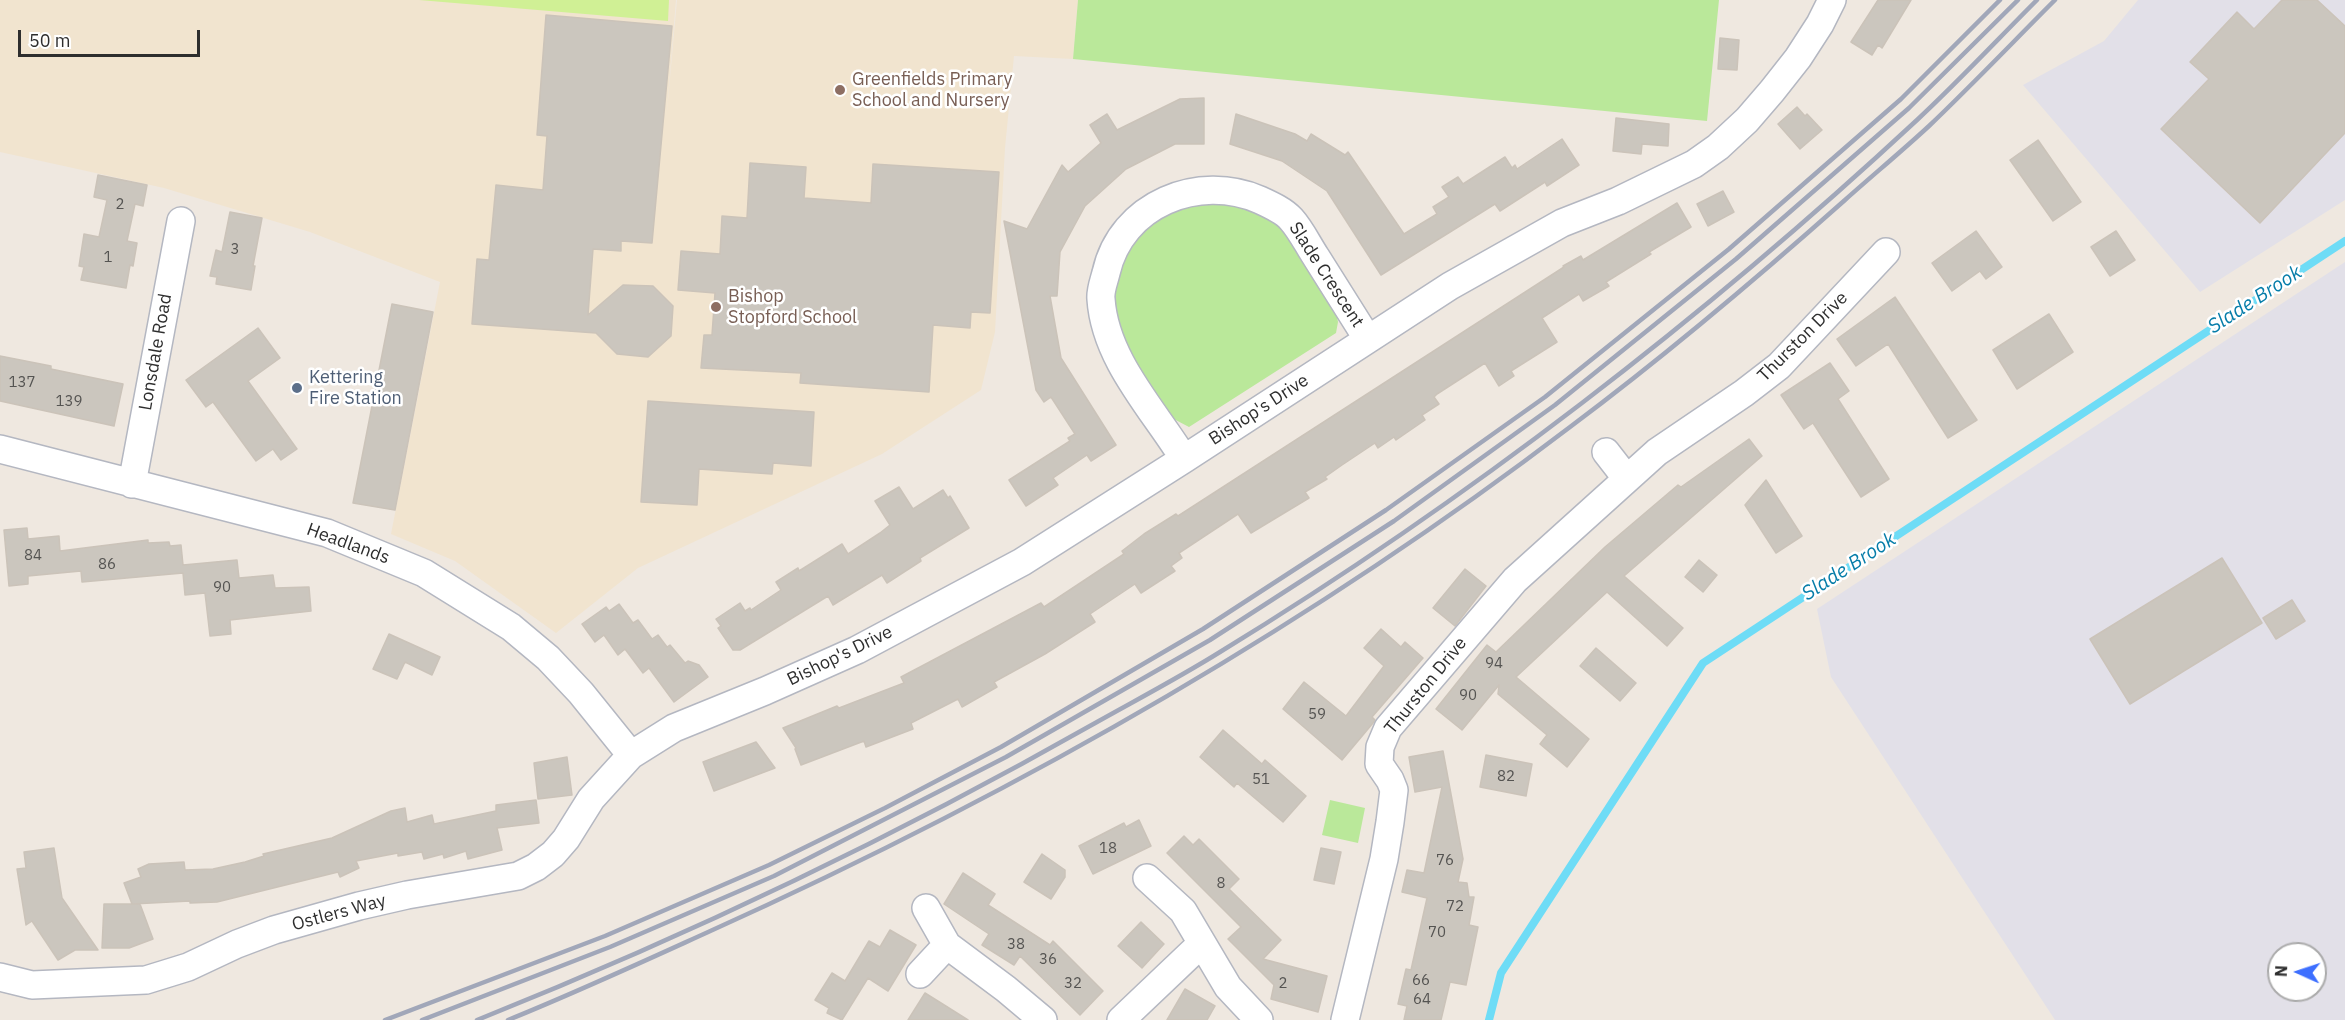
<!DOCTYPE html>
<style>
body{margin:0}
#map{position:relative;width:2345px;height:1020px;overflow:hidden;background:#efe8e0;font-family:"IBM Plex Sans",sans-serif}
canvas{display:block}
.north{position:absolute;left:2267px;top:942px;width:60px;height:60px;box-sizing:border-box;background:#fff;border:2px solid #ababab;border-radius:50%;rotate:273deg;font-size:16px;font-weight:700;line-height:24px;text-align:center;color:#2e2e2e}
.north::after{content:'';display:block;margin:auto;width:21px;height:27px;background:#3d6fff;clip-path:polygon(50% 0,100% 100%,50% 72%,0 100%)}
.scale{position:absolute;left:18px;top:30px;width:182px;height:27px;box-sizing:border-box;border:3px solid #2e2e2e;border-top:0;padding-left:8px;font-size:18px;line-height:21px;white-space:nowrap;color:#2e2e2e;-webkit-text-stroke:4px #fff;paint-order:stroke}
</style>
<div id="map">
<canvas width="2345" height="1020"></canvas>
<div class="north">N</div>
<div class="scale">50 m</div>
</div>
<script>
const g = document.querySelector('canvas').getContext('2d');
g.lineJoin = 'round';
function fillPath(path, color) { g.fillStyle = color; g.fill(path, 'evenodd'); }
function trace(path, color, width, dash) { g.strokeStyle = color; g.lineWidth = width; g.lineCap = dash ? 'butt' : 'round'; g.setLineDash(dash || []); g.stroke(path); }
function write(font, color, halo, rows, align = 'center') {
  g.font = font + ' "IBM Plex Sans",sans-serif'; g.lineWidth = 5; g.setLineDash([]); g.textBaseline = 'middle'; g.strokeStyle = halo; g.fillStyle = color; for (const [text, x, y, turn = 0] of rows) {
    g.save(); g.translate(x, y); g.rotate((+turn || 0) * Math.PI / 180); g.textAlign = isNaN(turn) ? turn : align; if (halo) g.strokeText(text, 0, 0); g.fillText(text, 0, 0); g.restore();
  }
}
fillPath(new Path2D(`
 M2138,0h207v200l-145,92 -177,-207 81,-44z
 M2345,262v758h-290l-224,-343 -14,-68zM2279,954h36v36h-36z`), '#e2e0e8');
fillPath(new Path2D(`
 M0,0h676l-10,122 11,-122h401l-5,59 -59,-3 -9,92 -10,184 -14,58 -99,64 -244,114 -82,65 -101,-72 -64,-27 49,-252 -130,-50 -146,-44 -164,-36z`), '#f1e4cf');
fillPath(new Path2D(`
 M1078,0h641l-12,121 -634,-62z
 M1219,199l42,13 27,21 48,79 2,10 -2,11 -147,94 -19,-10 -42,-63 -15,-47 4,-40 22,-36 44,-27z
 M1330,800l35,8 -7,35 -36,-8z`), '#bae89a');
fillPath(new Path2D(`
 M419,0h250l-1,21z`), '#d0f095');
trace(new Path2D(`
 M1489,1020l12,-47 202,-310 642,-422`), '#6edcf6', 8);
const building = new Path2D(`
 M1878,0h33l-29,48 -4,-3 -6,10 -21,-13z
 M2282,0h35l28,26v107l-85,90 -99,-94 48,-50 -19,-17 47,-50 17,17z
 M546,15l126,11 -20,217 -31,-2v10l-28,-2 -5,66 35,-30 30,1 20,20 -2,30 -23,21 -31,-3 -21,-21 -124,-9 5,-65 12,1 7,-75 47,5 4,-54 -10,-1z
 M1720,38l19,2 -2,30 -19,-1z
 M1204,98v46h-29l-49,25 -41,37 -25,46 -3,44h-7l11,62 55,87 -25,16 -4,-6 -34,23 5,7 -32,21 -17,-26 61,-39 -2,-3 7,-4 -24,-37 -7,5 -8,-12 -32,-169 23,8 35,-64 6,7 33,-29 -11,-18 17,-11 10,16 63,-31z
 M1797,107l8,9 2,-2 15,16 -22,19 -22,-25z
 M1236,114l59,20 12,7 4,-7 34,21 3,-3 56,82 33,-20 -4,-7 16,-10 -7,-10 16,-10 5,7 42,-27 7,11 3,-3 2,4 45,-30 17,26 -32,21 -2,-4 -45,29 -5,-7 -114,71 -54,-84 -45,-30 -52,-17z
 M1616,118l53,6 -1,22 -26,-2 -1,10 -28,-3z
 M2038,140l43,62 -28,19 -43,-61z
 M750,163l56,4 -2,31 67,5 2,-39 126,8 -9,141 -19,-1 -1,16 -37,-3 -4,67 -129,-9 1,-10 -100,-5 3,-33h8l3,-42 -37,-3 3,-39 39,3 2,-38 25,2z
 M98,175l49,10 -4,21 -8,-2 -8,37 10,2 -4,23 -3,-1 -4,23 -45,-8 3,-13 -5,-1 5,-32 15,3 8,-37 -13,-3z
 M1723,191l11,21 -26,14 -11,-22z
 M1677,203l14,24 -42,25 2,2 -45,28 3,4 -26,15 -4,-7 -37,24 15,24 -46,29 3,5 -15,10 -14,-23 -48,31 -3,3 5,7 -17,11 3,5 -29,20 -2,-3 -16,11 -3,-5 -33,22 -17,12 2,2 -22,13 4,6 -58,35 -13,-19 -59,39 3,5 -11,8 4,5 -34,22 -6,-9 -45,30 5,8 -50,32 -51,28 3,5 -35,20 -4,-8 -47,24 2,6 -47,18 -2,-6 -63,24 -6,-16 1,-1 -13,-20 54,-22 2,2 65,-25 -3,-6 19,-10 121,-64 3,4 80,-53 -2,-3 22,-17 32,-20 2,2 386,-249 -1,-1 18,-10 2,4z
 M230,212l32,6 -9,48h2l-4,24 -35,-6 1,-7 -7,-1 6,-26 6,2z
 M1976,231l26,36 -16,12 -6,-8 -28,20 -20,-28z
 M2116,231l19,29 -25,16 -19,-29z
 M1895,297l82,123 -29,18 -60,-94 -32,22 -19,-27z
 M392,304l41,8 -38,198 -42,-7z
 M2049,314l24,38 -56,37 -24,-39z
 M258,328l22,30 -32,23 49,68 -16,11 -8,-11 -17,12 -43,-59 -7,5 -20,-27z
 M0,356l51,10v3l72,15 -9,42 -114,-25z
 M1830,363l19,28 -11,8 51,80 -28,18 -48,-74 -9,6 -23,-34z
 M648,401l166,11 -3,54 -38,-3 -1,11 -73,-5 -2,36 -56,-3z
 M1749,439l13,17 -138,120 59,52 -16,18 -60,-54 -91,85 73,62 -22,28 -27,-23 7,-9 -49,-41 1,-9 -37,45 -26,-21 51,-64 9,7 109,-105 73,-62 3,2z
 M1766,480l36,56 -26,17 -31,-48z
 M899,487l14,22 30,-19 5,8 2,-2 19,32 -49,30 1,3 -34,22 -5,-8 -49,30 -5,-9 -88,54h-7l-15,-22 3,-2 -5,-7 24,-16 5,8 5,-3 1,2 30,-20 -5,-8 22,-14 1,3 43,-27 6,10 32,-21 10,-8 -15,-24z
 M27,528l1,11 31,-3 1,15 88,-11v3l21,-1 1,4 11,-1 2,20 54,-5 2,18 34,-3 2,13 34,-1 2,24 -81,9 1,14 -21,2 -5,-43 -20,2 -2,-22 -101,9 -1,-11 -53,5v8l-19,2 -5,-56z
 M2222,558l40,65 -132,81 -40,-65z
 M1699,560l18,15 -14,17 -18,-15z
 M1465,569l21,17 -31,40 -22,-18z
 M2292,600l13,21 -29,18 -13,-21z
 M619,604l14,19 5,-3 14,19 6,-4 9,12 3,-2 15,18 3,-2 11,4 9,12 -34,25 -25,-34 -6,5 -18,-24 -7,6 -14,-20 -9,7 -13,-18 24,-17 3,4z
 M1381,629l20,18 4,-5 18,16 -51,59 3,3 -2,3 -31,37 -59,-51 21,-27 42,34 38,-50 -20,-18z
 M389,634l51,23 -8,18 -27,-13 -8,17 -24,-10z
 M1596,648l40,35 -16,18 -40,-35z
 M1223,730l39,34 3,-4 41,36 -23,26 -46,-39 -3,4 -34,-30z
 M756,742l19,26 -61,23 -11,-29z
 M1443,751l20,108 -5,23 9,1 2,14h5l-5,28 9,2 -12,58 -16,-3 -9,38h-37l3,-14 -9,-2 8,-35 5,1 16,-72 -25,-6 5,-22 17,3 18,-86 -27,5 -6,-35z
 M1486,755l46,9 -6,32 -46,-9z
 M567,757l5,38 -34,4 -4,-36z
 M536,800l3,23 -42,5 5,22 -34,9 -2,-8 -22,7 -1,-4 -19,5 -2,-7 -24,4v-3l-42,8 3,7 -19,9 -2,-5 -121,30 -27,1v-2l-58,3 -8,-21 17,-6 -3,-8 11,-5 35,-2 1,8 28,-1 32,-7 19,-6 -1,-2 69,-16 59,-27 14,-3 2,14 25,-7 2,9 62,-13v-6z
 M1139,820l12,26 -58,28 -14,-28 45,-23 2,4z
 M1184,836l9,9 6,-6 40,40 -10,10 52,51 -18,19 64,17 -9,36 -47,-13 3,-14 -46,-46 13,-12 -74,-74z
 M54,848l8,50 36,52h-23l-17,10 -26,-39 -6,4 -9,-56 9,-1 -2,-16z
 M1321,848l20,4 -7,32 -20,-4z
 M1042,854l23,16v7l-14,22 -27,-17z
 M963,873l32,21 -7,11 62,40 3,-4 50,50 -23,24 -60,-59 -6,9 -32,-20 7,-11 -45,-30z
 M104,904h36l13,35 -24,9h-27z
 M1141,922l23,22 -22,24 -24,-22z
 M890,930l26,15 -28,46 -20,-13 -26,42 -15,-7 2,-5 -14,-8 17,-27 13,8 24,-40 11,6z
 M1185,989l30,17 -8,14h-40z
 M925,993l16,10 27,17h-60z`);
fillPath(building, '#cbc6be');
trace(building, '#cbc3b9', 1.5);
const minor = new Path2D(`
 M0,449l327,84 97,40 87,54 37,31 33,35 50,62
 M1606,452l21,27
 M1184,459c-30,-49 -79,-99 -83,-160 -1,-8 3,-18 5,-26 15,-69 93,-100 154,-73 11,5 24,11 31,19 10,11 17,26 25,38 17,27 34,54 51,81
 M132,484l49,-263
 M1147,878l36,33 45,76 31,33
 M926,908l21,37 59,44 37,31
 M920,974l27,-29
 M0,977l32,8 114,-5 42,-13 49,-23 37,-14 85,-24 48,-11 111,-19 18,-9 17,-13 13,-15 25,-40 40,-44 43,-27 91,-37 92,-41 165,-88 162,-103 266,-173 112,-63 56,-22 76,-37 24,-17 29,-27 25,-29 26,-33 22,-34 12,-24
 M1121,1020l80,-76
 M1345,1020l39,-161 6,-37 4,-32 -4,-10 -11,-16 1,-17 8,-19 127,-148 142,-128 87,-59 35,-27 107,-114`);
trace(minor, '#b4b7c1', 30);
trace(minor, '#fff', 27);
trace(new Path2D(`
 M385,1020l220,-84 164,-71 116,-57 116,-61 202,-118 183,-119 159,-113 184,-148 172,-150 99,-99
 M422,1020l188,-73 164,-71 232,-119 204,-117 184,-119 161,-116 181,-146 173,-151 109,-108
 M477,1020c213,-85 421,-185 620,-298 41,-23 83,-45 123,-70 247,-151 485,-335 697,-532 41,-38 80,-80 120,-120
 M508,1020c67,-27 132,-57 198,-87 304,-137 598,-303 864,-506 95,-71 186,-148 275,-227 28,-25 57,-49 84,-74 43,-41 84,-84 126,-126`), '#a1a7b9', 4.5);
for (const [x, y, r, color] of [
 [840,90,6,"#8d6e63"],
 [716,307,6,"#8d6e63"],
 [297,388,6,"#5c6f8a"]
]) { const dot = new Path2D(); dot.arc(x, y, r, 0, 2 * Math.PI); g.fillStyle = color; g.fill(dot); trace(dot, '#fff', 2); }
write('15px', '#555452', null, [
 ["2",120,205],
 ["3",235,250],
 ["1",108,258],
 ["137",22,383],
 ["139",69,402],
 ["84",33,556],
 ["86",107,565],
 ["90",222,588],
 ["94",1494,664],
 ["90",1468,696],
 ["59",1317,715],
 ["82",1506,777],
 ["51",1261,780],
 ["18",1108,849],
 ["76",1445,861],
 ["8",1221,884],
 ["72",1455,907],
 ["70",1437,933],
 ["38",1016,945],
 ["36",1048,960],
 ["66",1421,981],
 ["32",1073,984],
 ["2",1283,984],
 ["64",1422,1000]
]);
write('18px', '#785e54', '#fff', [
 ["Greenfields Primary",852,80],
 ["School and Nursery",852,101],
 ["Bishop",728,297],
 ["Stopford School",728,318]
], 'left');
write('18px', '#2e2e2e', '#fff', [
 ["Slade Crescent",1326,275,57],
 ["Thurston Drive",1803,337,-45],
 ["Lonsdale Road",156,352,-80],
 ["Bishop's Drive",1259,410,-33],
 ["Headlands",348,544,20],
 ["Bishop's Drive",840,656,-26],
 ["Thurston Drive",1426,686,-51],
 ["Ostlers Way",339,913,-15]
]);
write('18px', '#4e5e75', '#fff', [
 ["Kettering",309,378],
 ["Fire Station",309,399]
], 'left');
write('italic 20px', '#067da9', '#fff', [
 ["Slade Brook",2255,300,-33],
 ["Slade Brook",1849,567,-33]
]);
</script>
